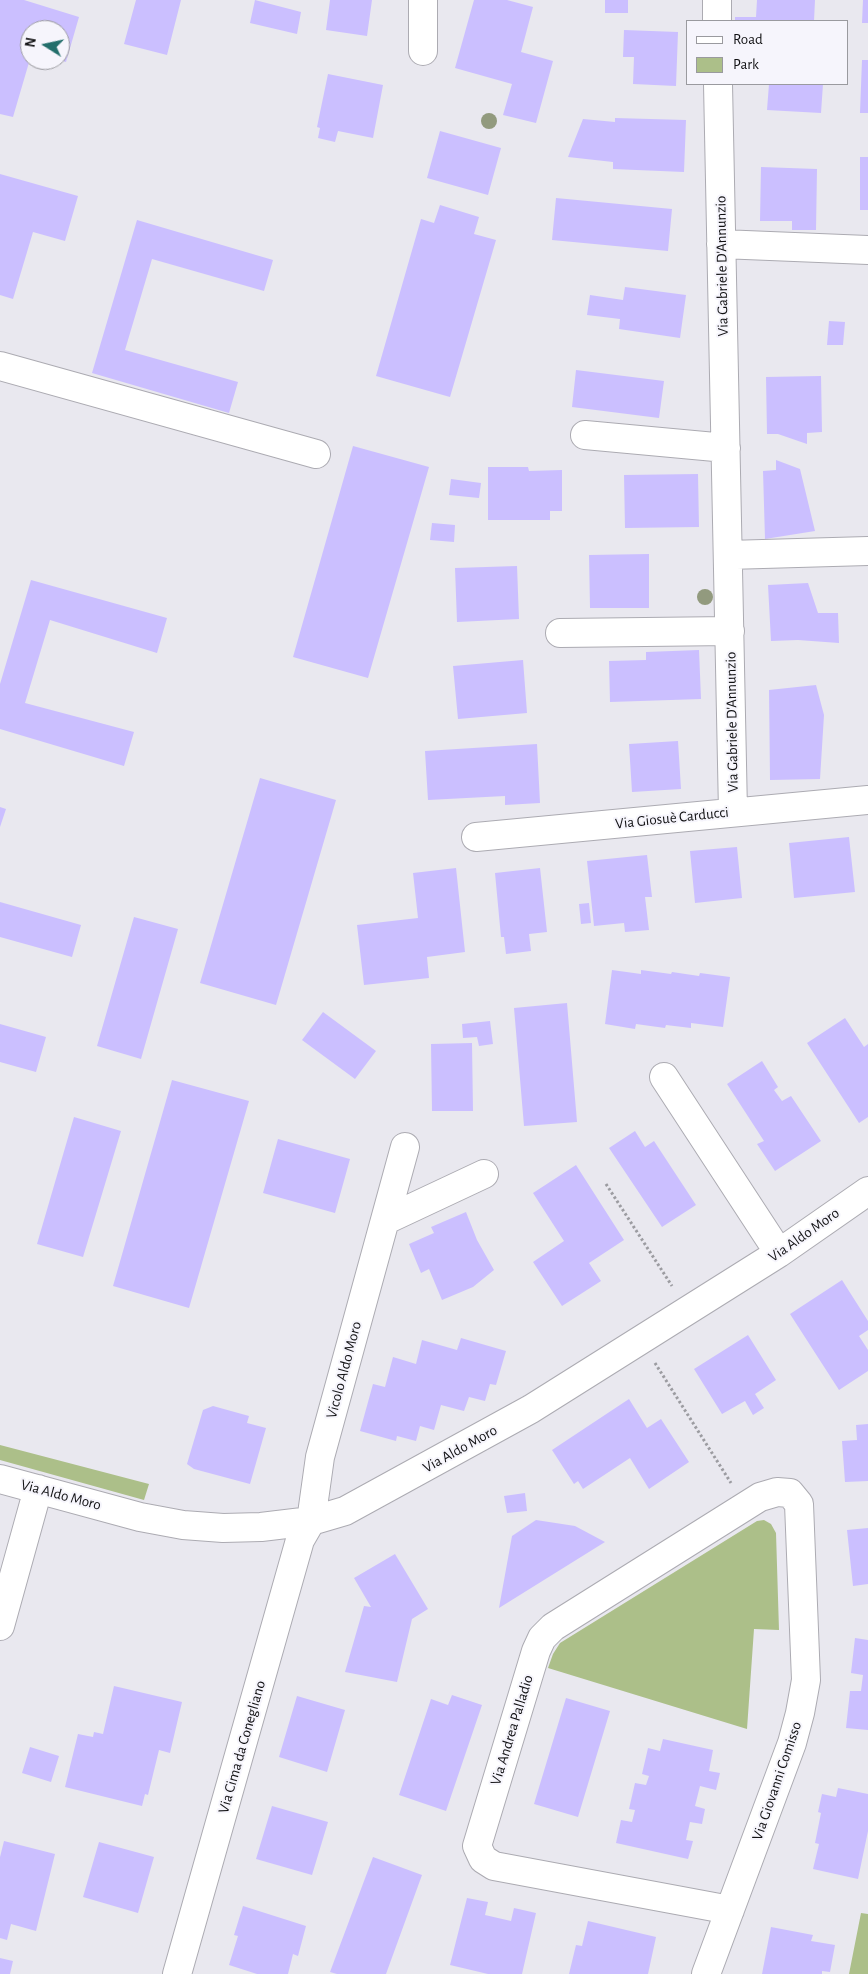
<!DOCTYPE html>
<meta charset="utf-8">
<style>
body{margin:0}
#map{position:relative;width:868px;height:1974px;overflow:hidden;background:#e9e8ef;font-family:"Alegreya Sans",sans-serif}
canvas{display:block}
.legend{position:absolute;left:686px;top:20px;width:162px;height:65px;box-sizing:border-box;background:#f6f5fc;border:1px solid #9a9a9f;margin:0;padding:6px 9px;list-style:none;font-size:15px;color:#111113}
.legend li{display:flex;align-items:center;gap:10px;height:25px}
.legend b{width:25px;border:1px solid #9a9a9f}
.north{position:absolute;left:20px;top:20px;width:50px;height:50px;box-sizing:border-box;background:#f6f5fc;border:1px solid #9a9a9f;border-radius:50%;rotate:280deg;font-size:14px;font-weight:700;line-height:20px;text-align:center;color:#111113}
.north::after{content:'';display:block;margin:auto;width:18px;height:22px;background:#236e6b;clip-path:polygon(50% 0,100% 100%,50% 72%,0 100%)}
</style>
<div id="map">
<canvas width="868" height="1974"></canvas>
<ul class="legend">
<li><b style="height:6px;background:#fff"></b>Road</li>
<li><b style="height:14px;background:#acbf89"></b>Park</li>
</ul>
<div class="north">N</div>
</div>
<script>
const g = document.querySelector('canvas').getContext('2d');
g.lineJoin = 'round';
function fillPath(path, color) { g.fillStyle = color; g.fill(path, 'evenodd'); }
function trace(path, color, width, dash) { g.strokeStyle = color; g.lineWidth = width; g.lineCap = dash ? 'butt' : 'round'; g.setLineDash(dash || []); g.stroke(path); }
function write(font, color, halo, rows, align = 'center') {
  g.font = font + ' "Alegreya Sans",sans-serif'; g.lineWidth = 4; g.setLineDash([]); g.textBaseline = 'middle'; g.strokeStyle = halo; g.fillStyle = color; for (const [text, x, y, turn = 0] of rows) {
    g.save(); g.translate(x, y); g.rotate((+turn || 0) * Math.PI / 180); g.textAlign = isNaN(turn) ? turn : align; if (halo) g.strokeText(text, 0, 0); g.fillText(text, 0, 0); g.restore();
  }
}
fillPath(new Path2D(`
 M0,1445l149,39 -5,16 -144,-40z
 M764,1520l7,4 5,9 3,97 -25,-1 -7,100 -199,-61 5,-14 7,-11 197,-122z
 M861,1913l7,1v60h-19z`), '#acbf89');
fillPath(new Path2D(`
 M0,0h24l55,17 -13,45 -6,-2v-30h-30v29l-17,58 -13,-3z
 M136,0h45l-14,55 -43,-11z
 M255,0l46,12 -4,22 -47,-11z
 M330,0h42l-5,36 -41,-6z
 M474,0h33l26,7 -12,45 32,9 -17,62 -33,-8 9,-31 -57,-16z
 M605,0h23v13h-23z
 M757,0h58l-1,21h-79v-4h21z
 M863,0h5v23h-6z
 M624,30l54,2 -2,54 -43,-2 1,-27h-11z
 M862,60h6v53h-8z
 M328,74l55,11 -10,53 -35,-7 -3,11 -17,-4 2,-10 -3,-1z
 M769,84h54l-2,29 -54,-3z
 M615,118l71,2 -2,52 -71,-3v-7l-45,-5 15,-38 32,3z
 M440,131l61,17 -13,47 -61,-17z
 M860,157h8v53h-8z
 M761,167l56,2 -1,61h-24v-9h-32z
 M0,174l78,22 -13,45 -32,-9 -20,67 -13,-4z
 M556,198l116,11 -4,42 -116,-11z
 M440,205l39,12 -5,17 22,6 -46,157 -74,-21 45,-157 13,4z
 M137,220l136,40 -9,31 -112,-32 -27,91 113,32 -9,31 -137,-40z
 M625,287l61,8 -6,43 -61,-9 1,-10 -33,-4 3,-20 33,5z
 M829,321l16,1 -2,23h-16z
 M576,370l88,11 -5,37 -87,-11z
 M821,376l1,56 -15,1v11l-29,-10h-11l-1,-57z
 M353,446l76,21 -61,211 -75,-21z
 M776,460l24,9 15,62 -50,8 -2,-68 13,-1z
 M488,467h40l1,4 33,-1v41h-12v9h-62z
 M698,474l1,53 -74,1 -1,-53z
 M451,479l30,4 -2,15 -30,-3z
 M432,523l23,2 -1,17 -24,-2z
 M649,554v54h-59l-1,-53z
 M517,566l2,53 -62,3 -2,-54z
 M31,580l136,38 -10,35 -107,-33 -25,83 109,29 -10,34 -124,-37v-45z
 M808,583l10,30h20l1,30 -41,-3 -27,1 -3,-56z
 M699,650l2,49 -91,3 -1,-41 37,-1v-8z
 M523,660l4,53 -69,6 -5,-53z
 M816,685l8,30 -4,64 -50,1 -1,-90z
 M678,741l3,48 -49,3 -3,-48z
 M537,744l3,59 -35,2v-9l-77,4 -3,-49z
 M260,778l76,22 -60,205 -76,-22z
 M0,807l6,2 -6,18z
 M849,837l6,55 -61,6 -5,-55z
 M737,847l5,51 -47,5 -5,-52z
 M647,855l5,42h-7l4,33 -24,2 -1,-9 -30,3 -7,-65z
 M456,868l9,84 -38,5 2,21 -65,7 -7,-60 61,-7 -5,-45z
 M540,868l7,64 -18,2 2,17 -25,3 -2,-17h-3l-6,-64z
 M0,902l81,23 -9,32 -72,-20z
 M589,903l2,20 -10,1 -2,-20z
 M134,917l44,12 -37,130 -44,-13z
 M612,970l29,4v-4l30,4 1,-2 27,4 1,-3 30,4 -7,50 -32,-4v5l-25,-3 -1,3 -29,-4 -1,5 -30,-5z
 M567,1003l10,119 -53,4 -10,-118z
 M323,1012l53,39 -21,28 -53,-39z
 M845,1018l19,29 4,-3v73l-9,6 -52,-80z
 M490,1021l3,23 -14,2 -2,-9 -14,1 -1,-14z
 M0,1024l46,13 -10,35 -36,-10z
 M472,1043l1,68h-41l-1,-67z
 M762,1061l16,26 -4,3 8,11 9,-5 30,45 -46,30 -18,-27 7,-3 -37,-57z
 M172,1080l77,21 -60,207 -76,-22z
 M74,1117l47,14 -38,126 -46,-13z
 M635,1131l10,16 9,-6 42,64 -34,22 -53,-79z
 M278,1139l72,20 -15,54 -72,-20z
 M576,1165l48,75 -35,23 12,18 -39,25 -29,-44 31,-21 -31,-48z
 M466,1212l11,28 17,30 -21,17 -31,13 -13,-31 -8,4 -12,-29 25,-11 -3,-6z
 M842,1280l26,41v9l-9,6 9,14v21l-29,19 -49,-76z
 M748,1335l28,45 -21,14 9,14 -11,7 -8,-14 -23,13 -28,-45z
 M461,1338l45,13 -10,34 -6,-1 -5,17 -16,-4 -5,14 -23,-6 -7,25 -14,-4 -4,15 -19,-5 -1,5 -36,-10 13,-47 12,3 8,-30 23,7 6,-24 35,10z
 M629,1399l18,29 14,-9 28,43 -40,27 -19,-31 -47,31 -5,-8 -4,3 -22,-34z
 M213,1406l36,10 -2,7 19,5 -16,56 -56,-15 -7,-5 16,-54z
 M868,1424v57l-23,1 -3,-41 15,-1 -1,-15z
 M525,1493l2,18 -20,2 -3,-17z
 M536,1520l39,6 30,16 -106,66 13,-72z
 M868,1528v56l-15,2 -6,-56z
 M395,1554l33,55 -16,10 -15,63 -52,-10 19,-66 7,1 -17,-29z
 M855,1638l13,2v90l-22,-2 4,-37h11l2,-16 -12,-2z
 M114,1686l68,16 -12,51 -11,-3 -11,45 -3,-1 -3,12 -77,-19 13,-53 15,3 1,-5 9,2z
 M452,1695l30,10 -36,106 -47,-16 32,-96 17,6z
 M297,1696l48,14 -18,62 -48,-15z
 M566,1698l44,13 -32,106 -44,-13z
 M663,1739l50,11 -4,21 11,2 -4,17 -16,-4 -5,20 10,3 -3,15 -12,-2 -4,18 7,1 -5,18 -72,-16 5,-23 11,2 3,-12 -6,-1 6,-26 11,2 3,-9 -7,-2 6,-26 12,3z
 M30,1747l29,9 -8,26 -29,-9z
 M838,1788l30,6v37l-10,48 -45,-10 6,-25 -4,-1 6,-30 -3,-1 4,-18 14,3z
 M272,1806l56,16 -16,53 -56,-16z
 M4,1841l51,13 -19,77 -25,-7 -4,16 -7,-2v-81z
 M99,1842l55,15 -16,56 -55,-16z
 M373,1857l49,18 -36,99h-49l-7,-2z
 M467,1898l21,4 -3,13 26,6 3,-13 22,5 -14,61h-34l-38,-9z
 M243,1906l63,20 -8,30 -5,-2 -5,20h-31l-28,-9 9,-29 -4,-1z
 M588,1921l68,16 -8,37h-79l7,-29 6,1z
 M771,1927l42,8 -2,6 24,4 -5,27 -8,-1v3h-60z
 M0,1958l13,3 -3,13h-10z`), '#cbbfff');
const minor = new Path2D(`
 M717,0v21
 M423,51v-51
 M718,84l15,728
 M721,244l147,6
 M0,366l316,88
 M585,435l141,13
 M728,555l140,-4
 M560,633l170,-2
 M476,837l392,-37
 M664,1077l115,176
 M386,1220l98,-46
 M0,1479l140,38 43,8 40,3 38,-1 50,-6 34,-10 186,-102 248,-156 89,-62
 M0,1626l38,-137
 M177,1974l123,-434 11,-19 9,-64 85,-310
 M706,1974l86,-231 8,-30 6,-33 -7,-176 -9,-11 -13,-1 -17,5 -207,130 -11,11 -6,13 -59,195 6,13 11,7 236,44`);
trace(minor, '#acabb2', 30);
trace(new Path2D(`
 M606,1184l66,102
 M655,1363l76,120`), '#9c9ca1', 3, [2.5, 2.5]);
trace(minor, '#fff', 28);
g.fillStyle = '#929a7e';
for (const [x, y] of [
 [489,121],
 [705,597]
]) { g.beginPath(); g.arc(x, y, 8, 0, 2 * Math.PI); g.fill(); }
write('15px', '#111113', '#f6f5fc', [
 ["Via Gabriele D'Annunzio",722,266,-91],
 ["Via Gabriele D'Annunzio",732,722,-91],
 ["Via Giosuè Carducci",672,818,-6],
 ["Via Aldo Moro",804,1235,-35],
 ["Vicolo Aldo Moro",344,1370,-75],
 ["Via Aldo Moro",460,1449,-29],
 ["Via Aldo Moro",61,1495,15],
 ["Via Andrea Palladio",512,1730,-73],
 ["Via Cima da Conegliano",242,1747,-74],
 ["Via Giovanni Comisso",777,1781,-71]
]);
</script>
